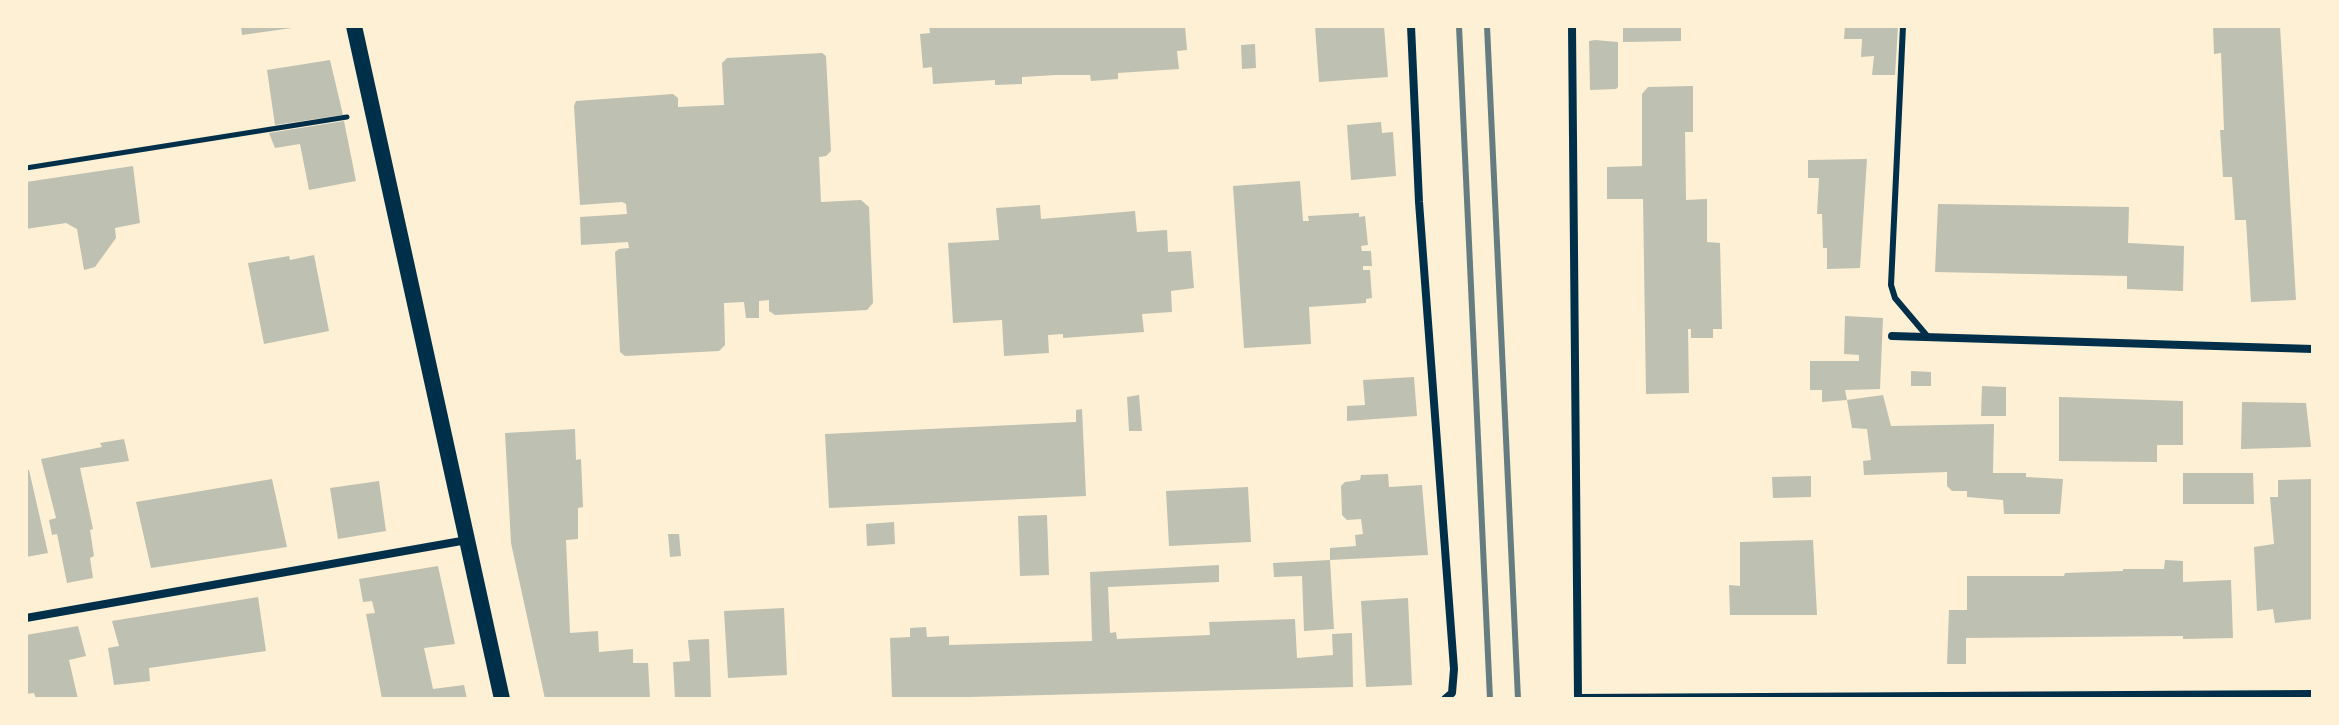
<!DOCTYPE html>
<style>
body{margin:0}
#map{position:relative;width:2339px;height:725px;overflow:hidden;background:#fdf0d5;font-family:"Titillium Web",sans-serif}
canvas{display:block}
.frame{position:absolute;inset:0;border:28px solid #fdf0d5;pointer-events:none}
</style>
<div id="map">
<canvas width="2339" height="725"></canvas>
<div class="frame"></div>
</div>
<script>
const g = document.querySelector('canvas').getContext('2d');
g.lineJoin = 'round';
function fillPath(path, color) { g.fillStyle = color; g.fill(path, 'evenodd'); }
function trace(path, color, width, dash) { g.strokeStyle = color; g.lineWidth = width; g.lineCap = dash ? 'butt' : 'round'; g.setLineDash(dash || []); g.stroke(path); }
fillPath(new Path2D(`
 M241,26h58v1l-57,8z
 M929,26h256l2,24 -10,1 2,18 -61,4v6l-27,2 -1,-6h-34l-34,2v7l-27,1v-5l-62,4 -1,-17 -9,1 -3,-34 10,-1z
 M1315,26h69l4,51 -69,5z
 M1623,26h58v15l-58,1z
 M1845,26h53l-3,49h-23l2,-19 -13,1 1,-18h-18z
 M2213,26h67l16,274 -45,2 -5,-82h-11l-3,-43h-9l-3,-47h4l-3,-77 -7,1z
 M1595,40l23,2v45l-2,2 -26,1 -1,-49z
 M1255,44l1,24 -14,1 -1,-24z
 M822,53l4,3 5,95 -5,5 -7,1 2,45 40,-2 8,7 4,96 -6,7 -92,5 -6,-4v-11l-10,1v17h-13l-2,-16 -20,1 1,42 -6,6 -94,5 -5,-4 -5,-100 4,-3 10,-1 -1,-6 -47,3 -1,-28 47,-3 -1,-10 -4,-2 -42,3 -6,-99 2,-5 97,-7 5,4v9l46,-2 -2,-42 5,-5z
 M330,60l13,55 -68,10 -8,-55z
 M1693,86v46h-8l1,68 21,-1v43l13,1 2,86h-9v9h-22v-9h-3l1,64 -43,1 -3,-195h-36v-32l35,-1v-72l6,-7z
 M344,121l12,60 -47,9 -9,-46 -25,4 -6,-15z
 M1381,122l1,11 11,-1 3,44 -45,4 -4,-55z
 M1867,159l-7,109 -33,1v-21h-4l-1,-34h-5l2,-36h-11v-18z
 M133,166l7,57 -25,5 1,10 -21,29 -11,3 -7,-41 -11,-6 -40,6v-47z
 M1300,181l3,40h6l-1,-5 51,-3v4l6,-1 3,29 -7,1 1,5h9l1,15h-9v4h7l2,28 -6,1v4l-57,4 2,37 -67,4 -11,-162z
 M1938,204l191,3 -1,36 56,3 -1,45 -56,-2v-13l-192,-4z
 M1040,205l1,14 94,-8 2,21 30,-2 1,22 23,-1 3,37 -23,3 1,21 -30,2 2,18 -81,6v-4l-15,1 1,18 -45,3 -2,-36 -49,3 -5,-80 51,-3 -3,-32z
 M314,255l15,76 -65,13 -16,-81 41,-7 1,4z
 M1845,316l38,2 -3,71 -35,1 2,10 -25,2v-12h-12v-29h49v-6l-15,-1z
 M1911,371l20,1v14h-20z
 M1414,377l3,39 -70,5v-15l18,-1 -2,-25z
 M1982,386l24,1v29h-25z
 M1139,395l3,36h-13l-2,-34z
 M1883,395l8,31 103,-2 -1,49h33v4l37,2 -3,35h-56l-1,-14 -36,-3v-6h-15l-5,-5v-14l-83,3 -1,-14 8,-1 -4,-31 -15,-1 -5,-28z
 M2059,397l124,4v44h-26v17l-98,-1z
 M2242,402l64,1 5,44 -70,2z
 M1082,409l4,87 -257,12 -4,-74 251,-12v-12z
 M575,429l1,31 5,-1 2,48 -5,1v31l-12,1 4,93 28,-2 1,21 34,-3v14h15l2,36h-105l-34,-156 -6,-110z
 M124,439l5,22 -49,7 13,61 -3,1 4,26 -4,2 3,20 -26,5 -10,-49 -5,1 -3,-15 7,-2 -15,-59 61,-12 -2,-4z
 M26,470h3l19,83 -22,4z
 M2183,473h70l1,31h-71z
 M1388,474l1,13 33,-2 6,70 -98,5 4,69 -30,2 -2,-55 -28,1 -1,-14 57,-3v-12l26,-2 -1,-11 8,-1 -2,-15 -14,1 -5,-5 -1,-29 4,-4 15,-2 1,-5z
 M1811,476v21l-38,1 -1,-21z
 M272,479l15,68 -136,21 -15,-66z
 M2313,479v140l-38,4 -2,-14 -16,2 -3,-64 20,-3 -4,-47h8v-17z
 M379,481l7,50 -48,8 -8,-51z
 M1248,487l3,55 -82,4 -3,-55z
 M1047,515l2,60 -29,1 -2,-60z
 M894,522l1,22 -28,2 -1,-22z
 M668,534h11l2,22 -11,1z
 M1813,540l4,75h-87l-1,-30 11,1v-44z
 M2165,560l18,1v21l48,-2 2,58 -50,1v-3l-217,2v26h-19l2,-54h18v-34h97l1,-3 58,-2v-2h41z
 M1219,565v17l-111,5 2,46 6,-1 1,7 93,-4 -1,-13 86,-3 2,39 36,-3 -1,-21 20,-1 1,54 -461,12 -2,-61 20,-1v-9l16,-1 1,10 22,-1v9l143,-4 -2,-69z
 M438,566l17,78 -31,4 9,41 31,-4 3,14h-85l-16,-85 9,-1 -3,-12 -9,1 -4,-23z
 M258,597l8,54 -117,17 1,13 -36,4 -6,-37 11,-2 -7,-25z
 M1408,598l4,87 -46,2 -5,-86z
 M784,608l3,67 -59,3 -4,-67z
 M78,626l8,30 -17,4 9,39h-42l-2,-6 -8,1v-59z
 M709,639l2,60h-36l-2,-37 17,-1 -2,-21z`), '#bec0b2');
trace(new Path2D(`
 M26,168l321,-51`), '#003049', 5);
trace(new Path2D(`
 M1903,26l-12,259 4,13 33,39`), '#003049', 6);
trace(new Path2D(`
 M1411,26l8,176 35,467 -2,24 -7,6
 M1572,26l6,673
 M1892,336l421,13
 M26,618l441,-78
 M1578,698l735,-4`), '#003049', 8);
trace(new Path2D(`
 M354,26l148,673`), '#003049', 16);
trace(new Path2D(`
 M1459,26l31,673
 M1487,26l31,673`), '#657d81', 6);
</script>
